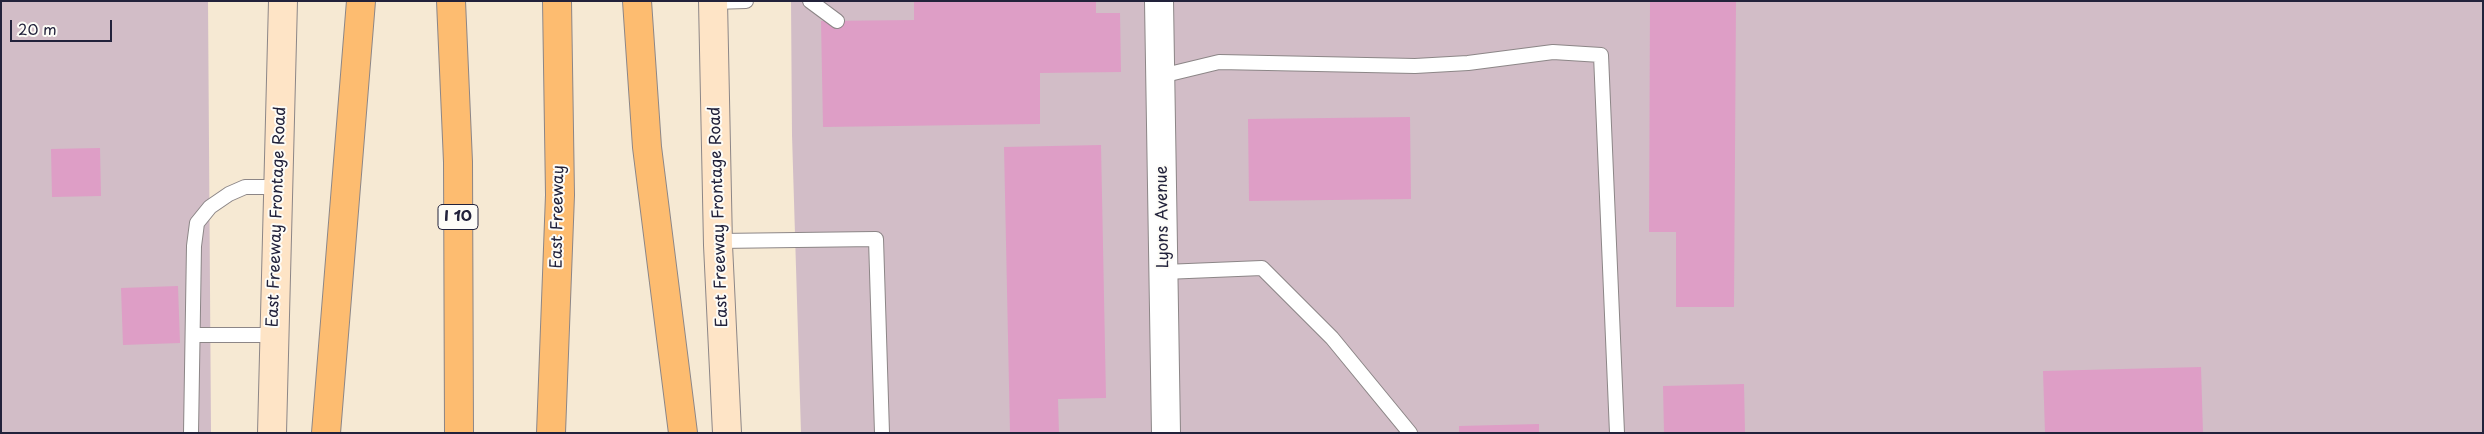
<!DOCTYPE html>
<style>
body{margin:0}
#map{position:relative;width:2484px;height:434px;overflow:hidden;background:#f6e9d3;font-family:"Playpen Sans",sans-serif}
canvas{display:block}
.frame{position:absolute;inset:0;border:2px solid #22223b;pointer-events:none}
.scale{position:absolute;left:10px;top:20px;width:102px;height:22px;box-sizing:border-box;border:2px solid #22223b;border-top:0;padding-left:6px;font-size:15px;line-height:18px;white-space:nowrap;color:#22223b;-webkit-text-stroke:4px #fdfcf7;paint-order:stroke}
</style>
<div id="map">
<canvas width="2484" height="434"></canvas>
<div class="frame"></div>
<div class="scale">20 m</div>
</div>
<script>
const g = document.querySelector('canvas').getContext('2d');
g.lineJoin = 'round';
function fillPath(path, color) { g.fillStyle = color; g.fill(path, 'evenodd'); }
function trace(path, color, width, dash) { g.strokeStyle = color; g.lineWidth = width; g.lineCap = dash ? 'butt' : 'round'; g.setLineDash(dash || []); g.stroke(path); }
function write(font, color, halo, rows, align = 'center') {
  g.font = font + ' "Playpen Sans",sans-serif'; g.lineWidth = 4; g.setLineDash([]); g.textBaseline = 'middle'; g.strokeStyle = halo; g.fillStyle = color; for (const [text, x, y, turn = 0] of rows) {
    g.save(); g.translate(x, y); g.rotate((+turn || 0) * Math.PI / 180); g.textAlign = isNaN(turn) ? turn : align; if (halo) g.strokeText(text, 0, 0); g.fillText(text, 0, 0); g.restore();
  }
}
fillPath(new Path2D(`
 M1,1h207l3,432h-210z
 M791,1h1692v432h-1682l-9,-298z`), '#d2bdc7');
fillPath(new Path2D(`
 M914,1h182v12h24l1,59 -81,1v51l-217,3 -2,-106 93,-1z
 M1650,1h86l-2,306h-58v-75h-27z
 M1410,117l1,82 -162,2 -1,-82z
 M1101,145l5,253 -48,1 1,34h-49l-6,-286z
 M100,148l1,48 -49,1 -1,-48z
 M178,286l2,57 -57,2 -2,-57z
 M2201,367l2,66h-158l-2,-62z
 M1744,384l1,49h-81l-1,-47z
 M1539,424v9h-80v-7z`), '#de9ec6');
const lane = new Path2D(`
 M810,1l27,20
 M713,2l33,-1
 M1161,76l58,-14 196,4 53,-3 85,-11 48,3 16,378
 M718,241l158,-2 6,194
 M1164,272l98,-4 70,70 78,95
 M194,335h80
 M191,433l3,-187 3,-23 13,-16 19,-13 16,-7h34`);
const street = new Path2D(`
 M1159,1l7,432`);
const secondary = new Path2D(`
 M713,1l5,244 9,188
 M272,433l11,-432`);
const highway = new Path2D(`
 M451,1l7,161 1,271
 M637,1l10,146 36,286
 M326,433l35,-432
 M551,433l9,-238 -3,-194`);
trace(lane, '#8c8687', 16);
trace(street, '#8c8687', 30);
trace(secondary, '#8c8687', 30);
trace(highway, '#8c8687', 30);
trace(lane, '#fff', 14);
trace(street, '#fff', 28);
trace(secondary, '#fee4c6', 28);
trace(highway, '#fdbc70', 28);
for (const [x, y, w] of [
 [458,217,40]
]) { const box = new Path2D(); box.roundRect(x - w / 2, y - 12.5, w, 25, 4); g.fillStyle = '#fdfcf7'; g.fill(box); trace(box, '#22223b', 1); }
write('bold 15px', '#22223b', null, [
 ["I 10",458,217]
]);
write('16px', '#22223b', '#fdfcf7', [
 ["East Freeway Frontage Road",277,217,-88],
 ["East Freeway",558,217,-89],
 ["East Freeway Frontage Road",719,217,-92],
 ["Lyons Avenue",1163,217,-91]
]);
</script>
